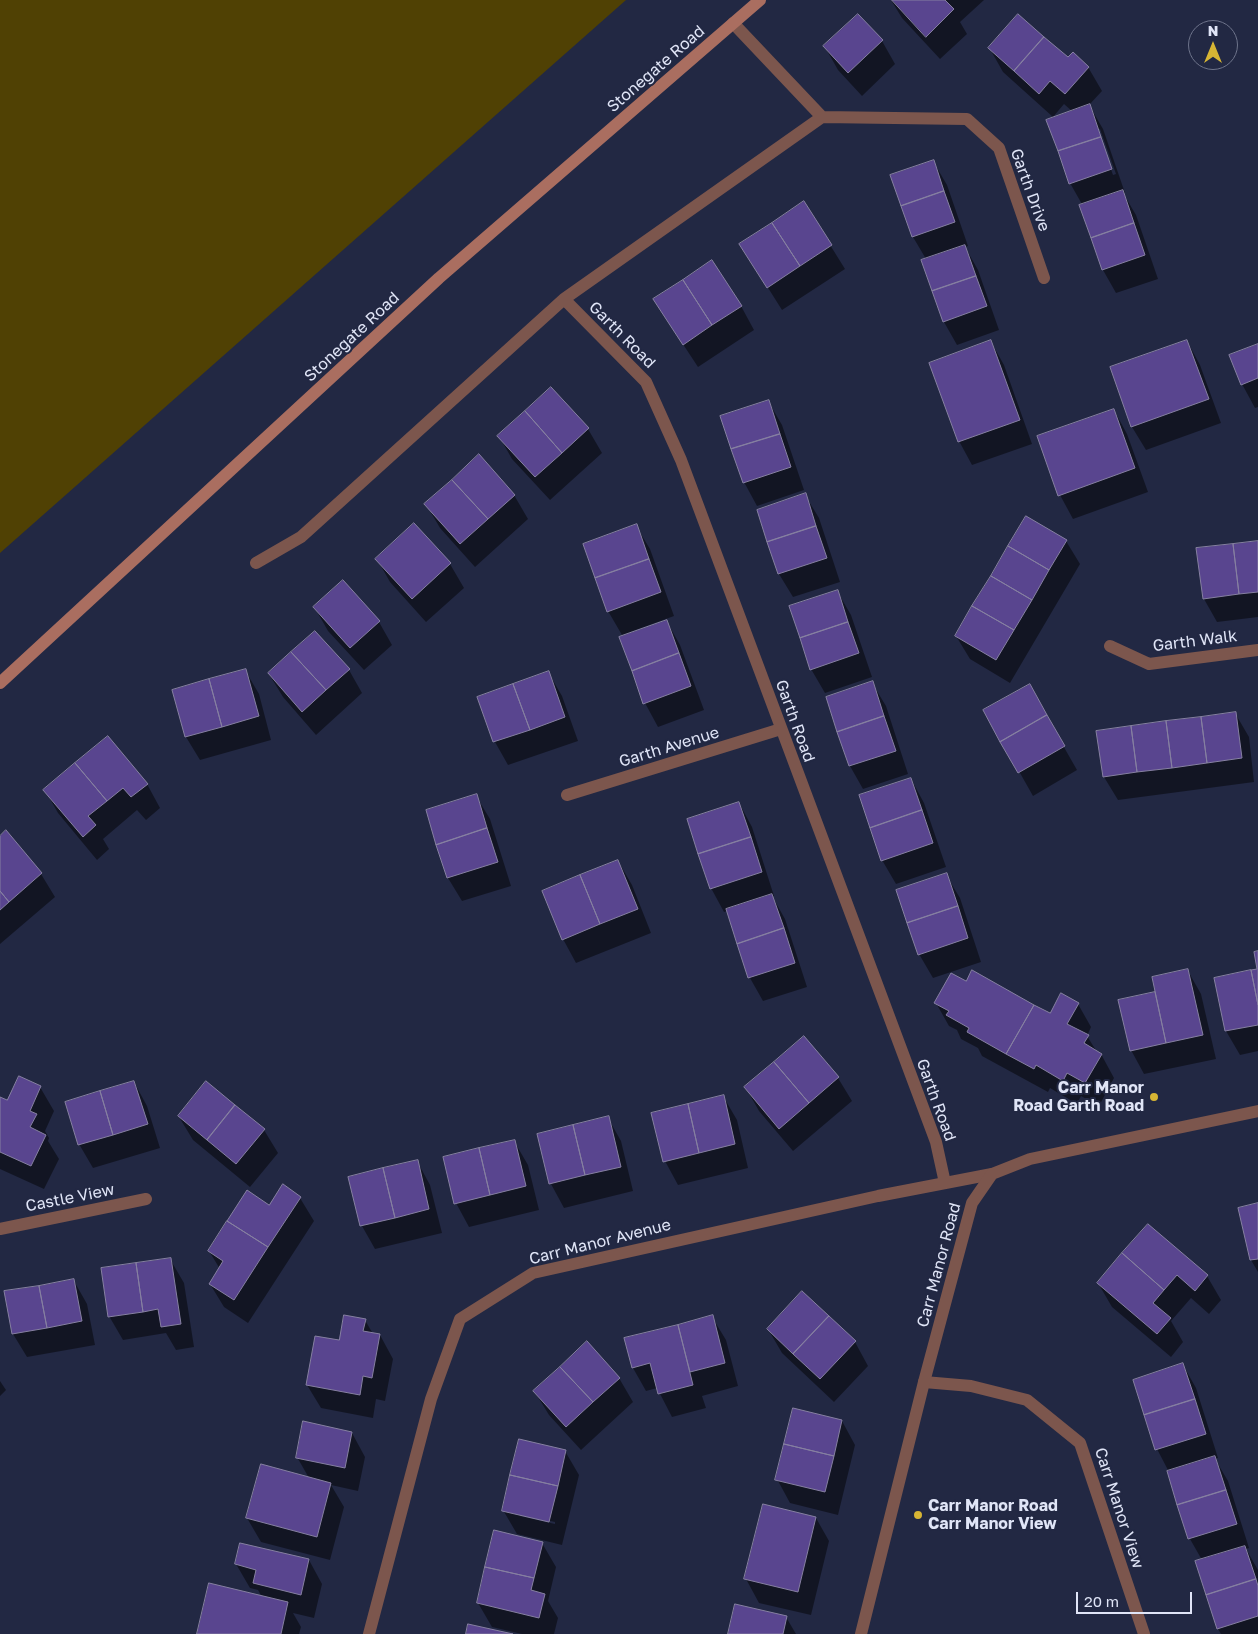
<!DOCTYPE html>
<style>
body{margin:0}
#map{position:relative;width:1258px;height:1634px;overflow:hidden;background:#222843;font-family:"Golos Text",sans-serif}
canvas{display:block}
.north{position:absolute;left:1188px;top:20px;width:50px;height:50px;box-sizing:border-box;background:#222843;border:1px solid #6e748b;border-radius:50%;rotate:0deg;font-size:14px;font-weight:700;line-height:20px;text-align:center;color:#e0e5f7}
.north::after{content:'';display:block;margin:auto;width:18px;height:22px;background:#d7b534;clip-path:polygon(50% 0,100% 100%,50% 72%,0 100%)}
.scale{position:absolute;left:1076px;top:1592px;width:116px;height:22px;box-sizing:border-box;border:2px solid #e0e5f7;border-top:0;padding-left:6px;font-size:15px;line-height:18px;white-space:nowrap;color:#e0e5f7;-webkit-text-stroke:4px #222843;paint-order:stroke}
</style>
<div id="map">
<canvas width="1258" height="1634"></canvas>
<div class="north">N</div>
<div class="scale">20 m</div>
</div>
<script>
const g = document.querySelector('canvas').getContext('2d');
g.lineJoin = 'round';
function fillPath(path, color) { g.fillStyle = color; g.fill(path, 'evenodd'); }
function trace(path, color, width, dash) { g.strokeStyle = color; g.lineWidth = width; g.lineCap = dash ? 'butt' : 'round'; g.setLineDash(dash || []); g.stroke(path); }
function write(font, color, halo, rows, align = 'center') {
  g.font = font + ' "Golos Text",sans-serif'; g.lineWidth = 4; g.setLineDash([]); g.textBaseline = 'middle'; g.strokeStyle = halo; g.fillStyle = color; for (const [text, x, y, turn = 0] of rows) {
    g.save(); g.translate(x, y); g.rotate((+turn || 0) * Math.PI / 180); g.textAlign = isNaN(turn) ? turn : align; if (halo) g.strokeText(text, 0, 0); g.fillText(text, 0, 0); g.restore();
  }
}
fillPath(new Path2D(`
 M0,0h626l-626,553z`), '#504104');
fillPath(new Path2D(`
 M891,0h93l-24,22 7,12 -27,25 -38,-41z
 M882,41l13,23 -33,32 -24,-26 -13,-23z
 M990,49l78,10 20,8 14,24 -13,14 14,24 22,64h-2l13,22 22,64 -42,14 -13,-23 -20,-64 -13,-23 3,-71 -9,-8 -11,13 -50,-45zM1097,129h3l16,45 -3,1z
 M933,161l14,24 21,61 -3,1 13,23 21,60 -42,15 -13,-23 -18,-63 -13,-22z
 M804,203l41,66 -63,41 -41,-65z
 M741,306l13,24 -56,37 -29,-44z
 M1187,341l13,24 21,58 -75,27 -14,-23 -21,-59z
 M991,342l13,23 28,79 -60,21 -13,-24z
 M1258,345v62l-3,1 -13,-24z
 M551,389l37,40 14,24 -52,47 -38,-41 -13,-23z
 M768,401l14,24 22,65 -47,16 -13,-24z
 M1114,410l13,24 21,58 -75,27 -13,-24z
 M514,495l14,24 -53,48 -35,-39 -14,-24z
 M805,495l14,23 21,64 -47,15 -14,-23 -21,-63z
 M414,525l36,39 14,24 -38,34 -36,-40 -13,-23z
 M636,526l14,23 24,67 -52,19 -14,-24z
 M1066,541l14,23 -70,119 -40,-24 -14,-23z
 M1258,542v75l-41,5 -13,-23z
 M837,591l14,24 21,62 -47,16 -14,-24z
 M315,608l64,14 13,23 -28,25 -36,-39z
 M667,622l13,23 24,65 -46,17 -13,-24 -24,-65z
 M245,670l14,24 12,46 -71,20 -14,-23z
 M349,670l13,23 -46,42 -33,-38 -14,-23z
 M548,672l14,24 16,45 -70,24 -13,-23 -16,-44z
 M872,683l14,23 22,68 -45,15 -13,-23z
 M1029,686l48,84 -44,26 -48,-85z
 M1235,713l14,24 5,45 -136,18 -14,-23z
 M911,779l13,24 22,64 -50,17 -14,-24z
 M147,784l13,24 -14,12 -9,-10 -34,29 6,10 -12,11 -39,-47 -13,-23z
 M476,796l14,23 21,67 -49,15 -14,-23 -21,-67z
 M739,803l13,24 22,69h-2l13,23 22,68 -44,14 -13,-23 -22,-67 -4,1 -13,-24z
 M6,832l35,42 14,23 -55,47v-107z
 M618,861l14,24 19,48 -75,30 -13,-24z
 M946,875l14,23 21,64 -48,16 -14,-24z
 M1258,970v81l-18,4 -14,-24 -10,-52z
 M1188,971l13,23 15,65 -72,15 -13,-24 -11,-49 36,-8z
 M966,983l84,32 28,-11 13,23 -4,9 10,16 4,2 13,24 -15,28 -18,-10 -4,8 -27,-16 -2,4 -66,-36 -4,-8 -17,-9 -4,-9 -8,-4 -13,-23z
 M804,1038l34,40 14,23 -59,50 -34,-40 -13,-23z
 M134,1082l13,24 13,42 -67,20 -14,-24z
 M40,1087l14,24 -9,20 4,7 -1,3 11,18 -15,30 -44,-20v-71l8,4z
 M723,1096l14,24 11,48 -70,17 -13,-24z
 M179,1117l85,13 14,23 -28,34 -57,-47z
 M608,1118l13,23 12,50 -69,17 -13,-24 -12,-49z
 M514,1141l14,24 11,45 -70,17 -13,-24z
 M417,1161l13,24 12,48 -67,16 -13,-23z
 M300,1198l14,23 -66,102 -24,-16 -14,-23 10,-15 -11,-18 60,-44z
 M1258,1205v67l-7,-12 -11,-51z
 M1148,1226l59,50 14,24 -12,14 -18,-16 -20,23 12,21 -12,15 -59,-50 -14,-24z
 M170,1259l14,24 10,64 -18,3 -10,-17 -43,7 -14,-24z
 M74,1281l13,23 8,41 -68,12 -14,-23 -7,-41z
 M802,1293l53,49 13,24 -34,36 -52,-49 -14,-24z
 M712,1317l14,23 12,46 -36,10 4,12 -34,9 -15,-29 -11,3 -13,-23 -8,-29z
 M365,1320l8,14 7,1 13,24 -8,42 -9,-2 -3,19 -52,-10 -14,-23 33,-43z
 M1183,1365l13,23 22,70 -3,1 13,22 21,67 -3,1 12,21v64h-37l-3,-5 -21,-67 5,-2 -12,-21 -22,-67h1l-12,-23z
 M619,1378l14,24 -52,48 -32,-35 -14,-23z
 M0,1381l6,9 -6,6z
 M842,1421l13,24 -17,70 -48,-12 -13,-24z
 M352,1433l13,24 -7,34 -27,-6 13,22 -14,53 -69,-18 -14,-24 62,-40 -12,-21z
 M565,1451l14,24 -17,70 -45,-11 -14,-24zM520,1514l35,8v2l-35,-8z
 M816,1518l13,23 -18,74 -52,-12 -13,-24z
 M542,1543l14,24 -8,34 10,17 -4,16h-32l-30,-7 -14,-24z
 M309,1560l13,24 -8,34 -21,-5 8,14 -2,7h-101l64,-37 -4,-7 -8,-2 -14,-24z
 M786,1617l10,17h-67z`), '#0007');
const building = new Path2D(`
 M892,0h53l9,9 -28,28z
 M858,14l25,26 -35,33 -25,-27z
 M1018,14l26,23 -30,34 -26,-23z
 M1044,37l24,20 5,-5 16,15 -24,27 -15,-13 -11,13 -25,-23z
 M1090,104l11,33 -43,14 -12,-31z
 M1101,137l11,32 -43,15 -11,-33z
 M934,160l10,31 -43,15 -11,-31z
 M1123,190l11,33 -43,15 -12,-33z
 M944,191l11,31 -43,15 -11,-31z
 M804,201l28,44 -32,21 -28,-43z
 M772,223l28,43 -33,22 -28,-44z
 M1134,223l11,32 -43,15 -11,-32z
 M965,245l11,31 -44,15 -11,-31z
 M712,260l30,46 -30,19 -29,-45z
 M976,276l11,30 -44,16 -11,-31z
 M683,280l29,45 -29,20 -30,-46z
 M991,340l29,80 -62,22 -29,-79z
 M1187,340l22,59 -78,28 -21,-60z
 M1258,344v34l-17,7 -12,-30z
 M551,387l38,41 -27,25 -37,-42z
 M769,400l11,34 -49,15 -11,-33z
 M1114,409l21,59 -77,28 -21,-60z
 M525,411l37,42 -27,24 -38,-41z
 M780,434l11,33 -48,16 -12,-34z
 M479,454l36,41 -27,24 -36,-39z
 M452,480l36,39 -28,25 -36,-40z
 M806,493l10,33 -49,16 -10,-32z
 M1026,516l41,24 -18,30 -41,-24z
 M414,523l37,40 -39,36 -37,-40z
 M637,524l12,35 -54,19 -12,-34z
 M816,526l11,32 -49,16 -11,-32z
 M1258,541v51l-19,2 -6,-50z
 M1233,544l6,50 -36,5 -7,-51z
 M1008,546l41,24 -17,30 -41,-24z
 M649,559l12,33 -54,20 -12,-34z
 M991,576l41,24 -18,30 -42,-24z
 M343,580l37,41 -30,27 -37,-41z
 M838,590l10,32 -48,16 -11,-32z
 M972,606l42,24 -18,30 -41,-24z
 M667,620l12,33 -47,18 -13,-34z
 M848,622l11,31 -49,17 -10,-32z
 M315,631l35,38 -24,21 -35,-38z
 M291,652l35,38 -24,22 -34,-39z
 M679,653l12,33 -48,18 -11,-33z
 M246,669l13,47 -37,11 -13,-48z
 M549,671l16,46 -35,13 -17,-46z
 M209,679l13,48 -37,10 -13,-47z
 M873,681l11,35 -47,16 -11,-35z
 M513,684l17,46 -37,12 -16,-45z
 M1030,684l17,31 -47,27 -17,-32z
 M1236,712l6,46 -35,5 -6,-46z
 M1047,715l18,31 -47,27 -18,-31z
 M884,716l12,35 -47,15 -12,-34z
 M1201,717l6,46 -35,5 -6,-47z
 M1166,721l6,47 -35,4 -6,-46z
 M1131,726l6,46 -34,5 -7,-46z
 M108,736l40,48 -17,13 -8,-9 -16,13 -32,-38z
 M75,763l32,38 -19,15 8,9 -13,12 -40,-47z
 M911,778l11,32 -52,18 -11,-33z
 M477,794l10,34 -51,17 -10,-35z
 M739,802l12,35 -53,17 -11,-35z
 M922,810l11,33 -52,18 -11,-33z
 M487,828l11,34 -51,16 -11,-33z
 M6,830l36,43 -33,29 -9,-11v-55z
 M751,837l11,35 -52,17 -12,-35z
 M618,860l20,49 -38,15 -20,-49z
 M947,873l11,33 -51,17 -11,-33z
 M580,875l20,49 -38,16 -20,-49z
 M0,891l9,11 -9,8z
 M772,894l12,34 -47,16 -11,-35z
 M958,906l10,32 -50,17 -11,-32z
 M784,928l11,35 -47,15 -11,-34z
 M1258,951v54l-7,-35 6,-1 -3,-17z
 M1188,969l15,66 -37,8 -14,-66z
 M972,970l62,35 -28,49 -39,-22 2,-4 -23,-13 3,-4 -15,-8 17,-30 15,8z
 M1251,970l7,35v20l-33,6 -11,-53z
 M1155,992l11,51 -36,8 -12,-51z
 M1061,993l18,10 -12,21 22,11 -5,8 18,11 -17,29 -18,-10 -4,8 -27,-16 -2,4 -28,-15 28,-49 16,8z
 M804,1036l35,41 -30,26 -35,-41z
 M774,1062l35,41 -30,26 -35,-42z
 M19,1076l22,10 -11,25 7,3 -7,13 16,8 -15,31 -31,-14v-55l7,3z
 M134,1081l14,43 -35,11 -13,-44z
 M206,1081l29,24 -28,35 -29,-24z
 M100,1091l13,44 -35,10 -13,-43z
 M724,1095l11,49 -36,9 -11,-49z
 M688,1104l11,49 -36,9 -12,-49z
 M235,1105l30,24 -29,35 -29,-24z
 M609,1116l12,51 -36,8 -12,-50z
 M573,1125l12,50 -36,9 -12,-50z
 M515,1140l11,46 -36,9 -11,-47z
 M479,1148l11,47 -36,9 -11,-47z
 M418,1160l11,49 -34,9 -12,-50z
 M383,1168l12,50 -35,8 -12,-49z
 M283,1184l18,13 -33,50 -41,-26 20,-31 22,15z
 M1258,1203v56l-8,1 -12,-52z
 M227,1221l41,26 -34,53 -25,-16 14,-23 -15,-10z
 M1148,1224l60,51 -13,16 -18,-16 -13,15 -42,-37z
 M1122,1253l42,37 -11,13 18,15 -14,16 -60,-51z
 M171,1258l10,66 -20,3 -3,-18 -15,3 -7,-49z
 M136,1263l7,49 -35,5 -7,-49z
 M74,1279l8,42 -35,7 -8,-42z
 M39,1286l8,42 -35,6 -8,-43z
 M802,1291l27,25 -36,38 -26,-25z
 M344,1315l22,4 -3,12 17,3 -8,44 -9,-2 -3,19 -54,-10 9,-49 24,4z
 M713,1315l12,48 -35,9 -12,-47z
 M829,1316l27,25 -36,38 -27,-25z
 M678,1325l15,60 -35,9 -8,-31 -18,5 -8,-30z
 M587,1341l33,37 -27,24 -33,-35z
 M1183,1363l12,36 -51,16 -11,-35z
 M560,1367l33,35 -27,25 -33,-36z
 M1195,1399l11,35 -51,16 -11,-35z
 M793,1408l49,12 -8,36 -50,-12z
 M303,1421l49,11 -7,36 -49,-10z
 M519,1439l47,11 -8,36 -48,-11z
 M784,1444l50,12 -9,36 -50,-12z
 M1215,1456l11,34 -49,15 -10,-34z
 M261,1464l70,19 -14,54 -71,-19z
 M510,1475l48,11 -9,36 -47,-11z
 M1226,1490l11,34 -49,15 -11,-34z
 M763,1504l53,13 -18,75 -54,-13z
 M494,1530l49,12 -9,36 -49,-11z
 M240,1543l69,16 -8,36 -48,-12 3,-13 -21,-6z
 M1245,1546l11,33 -50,16 -11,-34z
 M485,1567l49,11 -3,12 14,4 -6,24 -62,-15z
 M1256,1579l2,7v30l-41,13 -11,-34z
 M209,1583l79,19 -7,32h-84z
 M735,1604l52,12 -4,18h-55z
 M468,1624l45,10h-47z`);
fillPath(building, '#59458f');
trace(building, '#8680a1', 1);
trace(new Path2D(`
 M822,117l145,2 32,29 45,130
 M564,299l82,83 35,78 255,682 9,41
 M256,563l45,-26 263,-238 258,-182 -89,-94
 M1110,646l39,18 109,-14
 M567,795l214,-66
 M0,1229l146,-30
 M924,1382l47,4 56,14 53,43 64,191
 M369,1634l62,-235 29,-80 73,-46 345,-77 114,-22`), '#7c564d', 12);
trace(new Path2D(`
 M861,1634l63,-252 48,-179 20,-29 38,-15 228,-48`), '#7c564d', 12);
trace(new Path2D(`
 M0,683l439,-405 321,-278`), '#aa6e60', 12);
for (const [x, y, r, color] of [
 [1154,1097,5,"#d7b534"],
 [918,1515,5,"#d7b534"]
]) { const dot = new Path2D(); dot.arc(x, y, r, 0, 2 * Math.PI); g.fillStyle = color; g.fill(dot); trace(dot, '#222843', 2); }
write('16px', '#e0e5f7', '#222843', [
 ["Stonegate Road",656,69,-41],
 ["Garth Drive",1030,190,70],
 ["Garth Road",622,335,45],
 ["Stonegate Road",352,337,-43],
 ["Garth Walk",1195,641,-7],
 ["Garth Road",795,721,70],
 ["Garth Avenue",669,747,-17],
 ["Garth Road",936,1100,70],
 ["Castle View",70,1198,-11],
 ["Carr Manor Avenue",600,1242,-14],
 ["Carr Manor Road",939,1265,-75],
 ["Carr Manor View",1119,1508,72]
]);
write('bold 16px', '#e0e5f7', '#222843', [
 ["Carr Manor",1144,1088],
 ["Road Garth Road",1144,1106],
 ["Carr Manor Road",928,1506,"left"],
 ["Carr Manor View",928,1524,"left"]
], 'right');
</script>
